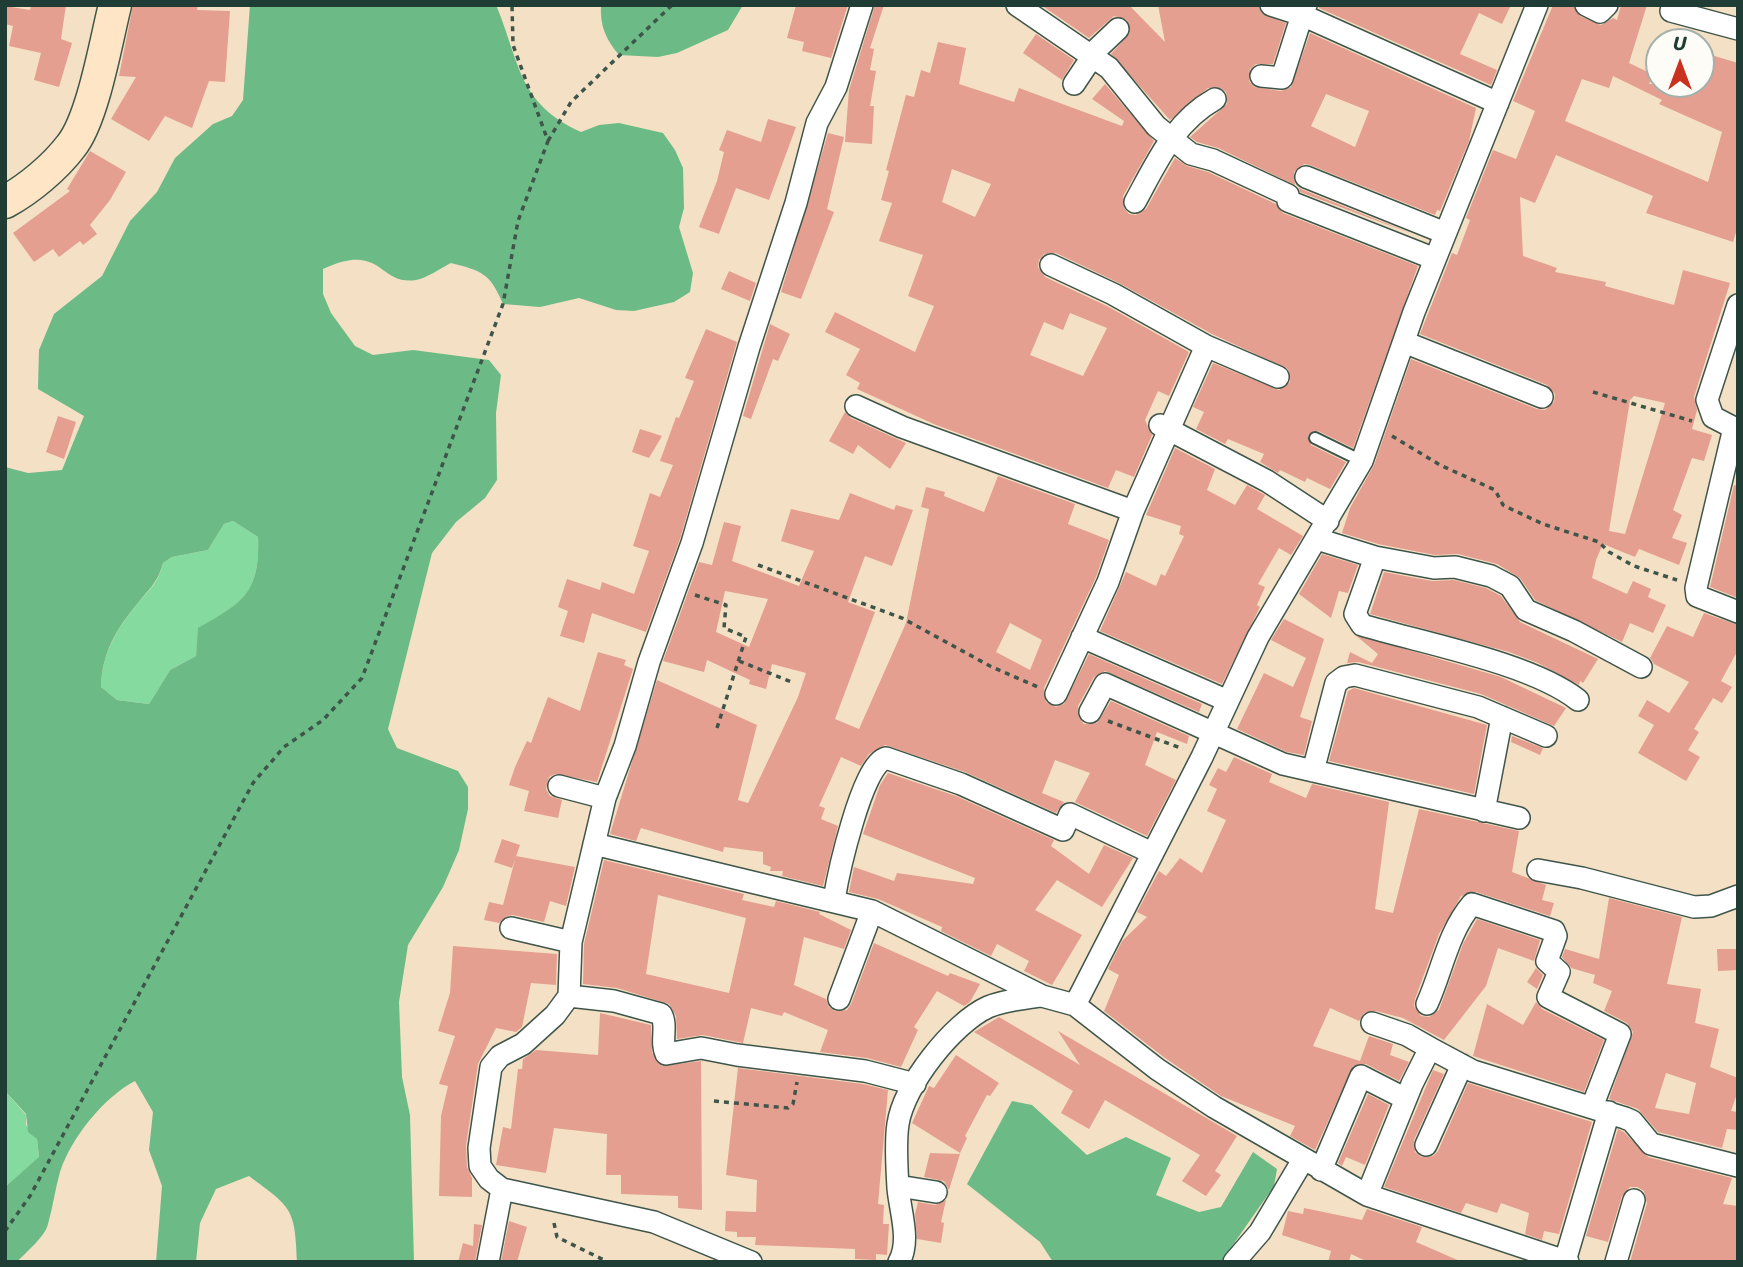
<!DOCTYPE html>
<style>
body{margin:0}
#map{position:relative;width:1743px;height:1267px;overflow:hidden;background:#f4e0c5;font-family:Sriracha,sans-serif}
canvas{display:block}
.frame{position:absolute;inset:0;border:7px solid #1f3d34;pointer-events:none}
.north{position:absolute;left:1645px;top:28px;width:70px;height:70px;box-sizing:border-box;background:#fdfcf7;border:2px solid #a4b0a9;border-radius:50%;rotate:0deg;font-size:19px;font-weight:700;line-height:28px;text-align:center;color:#1f3d34}
.north::after{content:'';display:block;margin:auto;width:24px;height:32px;background:#c8321e;clip-path:polygon(50% 0,100% 100%,50% 72%,0 100%)}
</style>
<div id="map">
<canvas width="1743" height="1267"></canvas>
<div class="frame"></div>
<div class="north">U</div>
</div>
<script>
const g = document.querySelector('canvas').getContext('2d');
g.lineJoin = 'round';
function fillPath(path, color) { g.fillStyle = color; g.fill(path, 'evenodd'); }
function trace(path, color, width, dash) { g.strokeStyle = color; g.lineWidth = width; g.lineCap = dash ? 'butt' : 'round'; g.setLineDash(dash || []); g.stroke(path); }
fillPath(new Path2D(`
 M233,521l25,16c2,55 -14,65 -59,91l-3,28 -26,14 -21,34 -32,-4 -16,-13c1,-34 15,-57 37,-84 12,-14 21,-21 25,-40l9,-6 36,-7 16,-26z
 M5,1091l21,24v10l11,14 2,19 -34,29z`), '#85db9f');
fillPath(new Path2D(`
 M250,5h246c24,57 21,98 85,127l18,-7 20,-2 44,10 12,17 8,18 1,40 -5,19 14,46 -3,19 -16,10 -40,9 -18,-1 -37,-12 -39,9 -37,-3c-13,-31 -21,-33 -52,-41 -10,5 -24,15 -35,17 -38,6 -33,-39 -93,-11v25l8,19 24,33 18,9 40,-5 76,10 12,15 -5,38 1,67 -12,18 -29,24 -24,31 -44,176 9,19 61,23 10,16v22l-9,41 -16,37 -35,58 -9,57 3,75 8,38 4,147h-117c-2,-54 -5,-54 -48,-86l-33,13 -16,34 -4,39h-40l6,-76 -13,-36 4,-38 -18,-31c-31,16 -64,57 -75,91 -5,17 -7,35 -12,52 -3,13 -22,28 -31,38h-12v-75l34,-30 -2,-18 -9,-7 -2,-18 -21,-23v-624l23,6 34,-3 22,-54 -46,-27 1,-39 15,-36 48,-38 28,-55 27,-29 18,-34 38,-34 19,-8 11,-16zM233,521l25,16c2,55 -14,65 -60,91l-2,28 -26,14 -21,34 -32,-4 -16,-13c1,-34 15,-58 37,-84 12,-15 20,-21 25,-40l9,-6 36,-7 16,-26z
 M601,5h142l-15,25 -51,23 -19,4 -39,-2c-13,-16 -19,-28 -18,-50z
 M1012,1101l20,4 55,50 39,-18 45,21 -15,37 43,17 22,-5 32,-55 24,17 -3,17 -53,76h-168l-13,-20 -73,-58z`), '#6cbb86');
fillPath(new Path2D(`
 M31,5h35l-5,34 11,4 -13,44 -25,-7 7,-27 -32,-7 4,-20 -8,-2v-18l25,4z
 M133,5h65l-1,5 33,1 -5,71 -16,-1 -17,47 -27,-12 -16,25 -38,-22 25,-42 -17,-1z
 M796,5h52l-17,53 -29,-7 2,-9 -17,-4z
 M875,5h9l-14,43 4,1 -4,21 6,1 -6,35h4l-2,38 -27,-2 4,-52z
 M1041,5h88l36,37 -7,-37h100l4,9 24,9 -13,41h-17l-6,5 -1,12 5,6 27,4 10,-4 19,-54 166,75 -7,33 -29,70 -3,-1 -2,5 -125,-50 -6,-1 -10,8 1,13 -77,-37 -21,-6 -7,-5 37,-33 -1,-12 -5,-4h-13l-38,32 -59,-66 19,-21 -3,-13 -13,-4 -25,22zM1326,94l43,17 -14,36 -44,-21z
 M1319,5h192l-9,19 -23,-11 -19,41 37,16 -6,15 -172,-77z
 M1553,5h20l7,11 21,9 12,-7 4,2 4,-15h26l-18,58 25,12 -5,9h52v-32l37,11v163l-5,16 -87,-29 7,-17 -97,-41 -21,48 -15,-6 3,59 34,12 -2,4 51,10 -1,4 69,19 9,-35 47,13 -36,114 3,13 -5,19 20,6 -8,26 -12,-3 -19,52 9,5 -10,23 15,5 -8,22 -40,-16 -4,8 -32,-13 -7,16 -4,18 35,16 6,-13 18,8 -3,8 18,8 -13,28 -23,-10 -8,19 -87,-42 -15,-22 -23,-14 -39,-10 -23,1 -57,-11 -36,-11 8,-25 24,-43 37,-106 126,50 8,1 9,-8 1,-8 -8,-9 -127,-51 32,-81 5,2 13,-35 -4,-2 27,-68 23,9 19,-48 -22,-10zM1613,76l49,24 -3,4 63,28 -14,50 -143,-61 17,-42 27,9zM1634,396l31,7 -40,131 -16,-3 21,-131z
 M1036,34l38,26 -12,20 -39,-27z
 M938,42l28,6 -7,36 55,18 5,-14 103,38 2,-5 -32,-22 13,-15 49,57 -31,55 1,12 5,6 7,1 10,-6 29,-51 12,8 21,6 68,32 7,9 135,53 -65,182 -35,-17 -10,4 3,10 35,17 -16,27 -23,-11 -2,4 -25,-12 -2,3 -18,-11 4,-8 -36,-15 -3,5 -29,-15 8,-17 -11,-5 20,-44 66,27 11,-8 -2,-13 -76,-35 -93,-51 -63,-30 -12,1 -5,6 -1,7 7,10 62,29 82,46 -20,44 -11,-5 -13,29 7,15 -18,42 -18,-7 -8,18 -172,-63 -79,-36 3,-6 -14,-8 14,-26 -35,-17 10,-20 80,40 19,-46 -26,-10 15,-41 -44,-14 13,-38 -11,-3 8,-29 -3,-1 20,-75 8,2 7,-27 9,3zM952,169l39,15 -16,33 -33,-15zM1070,313l37,15 -24,48 -53,-21 14,-33 19,8z
 M768,119l28,8 -27,73 -33,-12 -17,46 -20,-7 18,-46 7,-29 -5,-2 8,-20 34,12z
 M828,133l16,4 -17,72 7,3 -33,87 -20,-7z
 M90,151l36,21 -16,28 -20,25 7,9 -14,11 -3,-4 -21,16 -6,-8 -19,13 -21,-29 57,-42 -3,-2z
 M1299,187l2,2 114,46 -115,-43z
 M729,271l27,12 -6,18 -29,-12z
 M770,324l20,10 -12,27 -5,-2 -22,60 -8,-3z
 M706,329l31,13 -57,197 -34,93 -54,-19 -8,30 -24,-7 8,-25 -10,-4 9,-28 33,11 2,-8 32,12 15,-43 -16,-5 17,-53 10,4 13,-32 -13,-4 16,-44 3,1 15,-37 -9,-3z
 M845,412l6,6 55,25 -16,26 -32,-24 -5,9 -24,-13z
 M58,416l18,6 -12,37 -18,-7z
 M640,429l22,7 -13,22 -17,-6z
 M1175,448l40,21 -8,21 28,15 12,-20 18,10 -8,14 46,27 -12,19 -12,-7 -21,36 7,3 -8,18 3,2 -38,77 -122,-53 26,-59 30,14 5,-12 4,2 19,-40 -5,-2 2,-8 -35,-11z
 M998,476l77,28 -7,20 41,16 -13,37 -52,111 2,14 10,5 8,-3 25,-50 113,50 -3,8 -94,-41 -11,6 -16,29 1,12 5,6 13,-1 14,-22 78,35 -2,8 -30,-12 -12,33 31,15 -29,56 -72,-34 15,-29 -35,-13 -13,33 22,9 -8,11 -91,-41 -80,-27 -16,9 -8,12 -20,-9 -22,49 6,2 -4,11 17,7 -15,60 -41,-10 1,-5h-13l1,-4 -8,-3v-12l-39,-5 -1,5 -82,-24 -5,13 -26,-7 47,-154 100,45 -19,75 10,3 50,-106 8,-24 -34,-9 -6,25 -17,-5 1,-4 -43,-20 -3,12 -41,-11 36,-99 13,3 12,-43 17,4 -9,35 67,25 15,-35 -33,-10 10,-32 48,11 11,-27 44,17 2,-5 17,5 -21,56 -27,-10 -17,46 27,10 -40,107 24,10 47,-106 23,-114 -8,-2 5,-20 19,5 -1,4 40,16zM725,591l43,8 -19,48 -33,-15zM1010,623l32,17 -12,30 -34,-18z
 M1734,485l4,1v112l-28,-11z
 M1322,554l36,11 -10,28 -9,-2 -8,27 -32,-24z
 M1384,572l48,9 22,-1 32,8 15,8 19,26 78,37 -15,24 -3,-2 -1,4 -41,-22 -29,-11 -139,-38z
 M1704,613l34,12v25l-17,31 11,6 -10,16 -9,-5 -19,31 5,3 -11,18 12,7 -14,24 -48,-28 16,-28 -16,-9 9,-16 22,13 20,-31 -35,-18 -4,-6 17,-32 26,11z
 M1284,619l40,20 -24,78 12,4 -8,34 -17,-3 -50,-23 27,-56 29,14 13,-29 -35,-18z
 M1354,634l147,43 65,31 -12,18 -73,-32 -123,-32 -11,1 3,-11 22,11 6,-9z
 M598,652l28,8 -2,5 9,4 -36,113 -42,-8 -6,3 -3,12 4,7 12,4 -4,18 -34,-7 5,-20 -20,-6 6,-18 12,-26 4,2 17,-46 32,14z
 M1354,688l133,37 -13,69 -145,-33 19,-70z
 M1512,736l31,12 -3,7 -29,-13z
 M1234,757l38,17 -3,8 37,16 6,-14 77,18 -14,107 18,4 26,-104 100,22 -7,41 34,13 -4,15 12,3 -4,13 -74,-24 -15,4 -22,38 -24,65 -1,7 7,10 8,1 10,-7 24,-66 14,-25 63,21 -6,21 -36,-13 -12,38 -42,54 -41,-22 -27,-7 -12,2 -5,8 -29,-13 -17,38 47,15 9,-25 24,8 -3,11 19,7 -10,19 -33,-17 -13,2 -38,84 -25,-14 5,-10 -74,-30 -56,-38 -61,-47 15,-36 -11,-6 14,-28 25,-24 -10,-5 22,-41 7,5 14,-18 22,15 24,-53 -19,-9 10,-22 -8,-4 9,-17 8,4z
 M888,773l68,23 98,44 -3,6 38,28 15,-29 29,13 -31,49 -45,-27 -22,30 47,25 -30,50 -28,-14 5,-10 -32,-17 -6,12 -50,-25 1,-4 -64,-28 -29,-7 5,-25 40,14 3,-8 76,11 2,-6 -112,-44 17,-49z
 M502,839l18,6 -8,23 -18,-6z
 M516,856l59,11 -9,39 -16,-5 -6,21 -31,-7 -6,1 -8,7 -15,-3 5,-18 14,3z
 M604,860l140,34 -2,6 32,7 2,-6 44,11 -1,2 32,16 -7,19 -40,-12 -10,48 32,14 3,8 6,4 12,-1 4,-6 23,-61 74,33 2,-3 30,11 -10,18 -6,4 -27,-15 -23,36 4,3 -17,37 -34,-9 -47,-6 8,-22 -44,-18 -2,4 -31,-8 -8,35 -40,-8 -26,4 -1,-23 -7,-12 -52,-16 -34,-4 1,-40zM658,895l88,23 -17,75 -83,-19z
 M1609,898l73,19 -15,67 34,5 -6,34 24,6 -9,38 28,11v13l-7,20 7,1v18l-11,-1 -5,19 -64,-16 -20,-23 -29,-10 24,-67 -6,-9 -23,-12 8,-20 -19,-8 2,-8 -24,-7 -9,-11 3,-8 34,10zM1666,1073l30,10 -7,31 -34,-6z
 M453,946l104,8 -1,31 -25,-2 -9,44 -6,5 -20,-4 -18,36 -12,82 1,21 5,11v19l-33,-1 2,-80 7,-30 -9,-2 16,-48 -17,-5 12,-38z
 M1717,949h21v21l-20,1z
 M1536,968l7,7 -6,14 -10,-7z
 M1536,1002l6,7 62,31 -20,52 -111,-36 14,-52 36,21z
 M600,1013l51,12 1,28 10,13 39,-5 1,149 -24,-2v-12l-57,-2v-19h-15l1,-41 -53,-6 -8,45 -50,-8 7,-38 8,2 7,-60h4l1,-10 13,-9 62,5z
 M999,1017l81,48 -22,-34 179,105 -22,35 6,4 -15,21 -24,-15 18,-26 -95,-55 -16,29 -28,-16 12,-22 -99,-59z
 M956,1055l43,28 -9,13 -3,-1 -22,41 2,2 -7,15 -48,-30 17,-37 5,2z
 M738,1068l125,16 25,6 -10,114 6,1 -1,19h6l-2,31 -11,-1v6l-21,-1v-10l-100,-4 1,-8h-19v-5l-12,-1 1,-20 30,1 1,-32 -31,-5z
 M1433,1070l11,4 -30,66 1,12 6,5 12,-1 5,-5 30,-68 124,39 -33,112 -15,-3 -2,9 -17,-6 4,-21 -28,-10 -4,10 -31,-10 -5,10 -77,-26z
 M1368,1094l21,11 -24,60 -19,-8 -4,9 -4,-3z
 M1618,1129l6,3 24,25 84,21 -9,26 15,2v56h-108l17,-59 -3,-12 -7,-4h-7l-8,9 -14,46 -22,-6z
 M930,1153l30,1 -11,36 -5,-9 -20,-4z
 M946,1200l-5,22 3,1 -3,20 -24,-4 -2,-25 3,-12 17,3z
 M1304,1208l58,12 5,-11 55,18 -6,15 46,20h-94l-17,-8 -2,8h-21l3,-11 -49,-16 6,-24 15,3z
 M509,1221l18,6 -10,35h-16z
 M474,1224l8,1 -7,37h-17l5,-19 10,3z`), '#e49f90');
const lane = new Path2D(`
 M1315,438l47,23`);
const street = new Path2D(`
 M1017,5l92,63 47,58 35,28 22,6 75,35v6l147,58
 M1271,5l31,10 4,-10
 M1586,5l14,7 7,-7
 M1671,11l67,18
 M1261,76l21,2 20,-63 196,88
 M1074,84l24,-36 20,-19
 M1306,177l139,56
 M1135,202c22,-40 39,-80 80,-103
 M1051,265l62,29 93,52 -73,165 -25,71 -52,112
 M1738,305l-31,95 6,17 25,13
 M1404,342l138,55
 M1206,346l72,31
 M856,406l46,21 231,84
 M1160,425l107,56 61,40
 M1734,428l-38,160 1,8 41,16
 M1317,539l58,18 59,11 21,-1 36,9 19,10 16,24 48,21 67,36
 M1375,557l-20,57 7,11c60,18 169,38 216,75
 M1082,637l146,64
 M1090,712l15,-28 178,80 236,54
 M1313,771l23,-88 8,-6 11,-2 123,32 68,29
 M559,786l46,12
 M1484,811l18,-94
 M594,844l278,67 170,85 33,9 82,64 57,38 153,88 201,67
 M1538,870l44,8 112,29 17,-1 27,-10
 M834,900c4,-25 28,-136 52,-142l75,26 102,46 7,-16 82,39
 M511,928l60,14
 M569,996l45,5 47,13c7,11 -1,28 5,40l35,-6 36,7 128,16 50,13
 M839,999l33,-88
 M1427,1004c15,-33 21,-72 45,-100l82,27 2,5 -9,25 12,11 -11,25 72,37 -28,73
 M1075,1005l127,-248 56,-120 104,-176 52,-149 123,-307
 M1430,1048l43,23 152,47 7,3 19,23 87,22
 M1426,1145l36,-80
 M1321,1170l40,-94 45,23
 M898,1186l38,6
 M1367,1195l45,-111 18,-36 -23,-13 -35,-12
 M1565,1261l44,-149
 M488,1262l14,-73
 M751,1262l-97,-40 -152,-33 -13,-10 -9,-13 -1,-18 12,-81 9,-11 23,-12 32,-29 14,-19 2,-54 34,-144 20,-52 24,-84 43,-119 57,-196 47,-144 21,-80 19,-36 26,-82
 M899,1262c12,-21 1,-51 -1,-74 -1,-20 -3,-45 0,-64 6,-39 55,-101 90,-117 16,-7 35,-8 52,-11
 M1234,1262l26,-30 43,-72
 M1616,1262l18,-62`);
const secondary = new Path2D(`
 M5,202c24,-13 50,-35 66,-56 22,-27 35,-105 44,-141`);
trace(lane, '#3f554a', 14);
trace(street, '#3f554a', 24);
trace(secondary, '#3f554a', 35);
trace(new Path2D(`
 M548,141l23,-39 101,-97
 M1593,392l99,29
 M1392,436l48,29 55,25 8,15 8,4 32,15 56,18 10,10 25,14 43,14
 M758,565l144,53 88,48 48,21
 M695,595l31,10 -2,23 22,9 -29,91
 M739,661l55,22
 M1108,721l75,28
 M714,1101l74,7 5,-4 4,-22
 M554,1223l3,14 51,25
 M5,1231l25,-35 223,-413 31,-36 39,-27 39,-42 141,-374 15,-83 30,-80 -35,-96 -1,-40`), '#3f554a', 3.5, [5, 5]);
trace(lane, '#fff', 10);
trace(street, '#fff', 21);
trace(secondary, '#fde5c5', 32);
</script>
